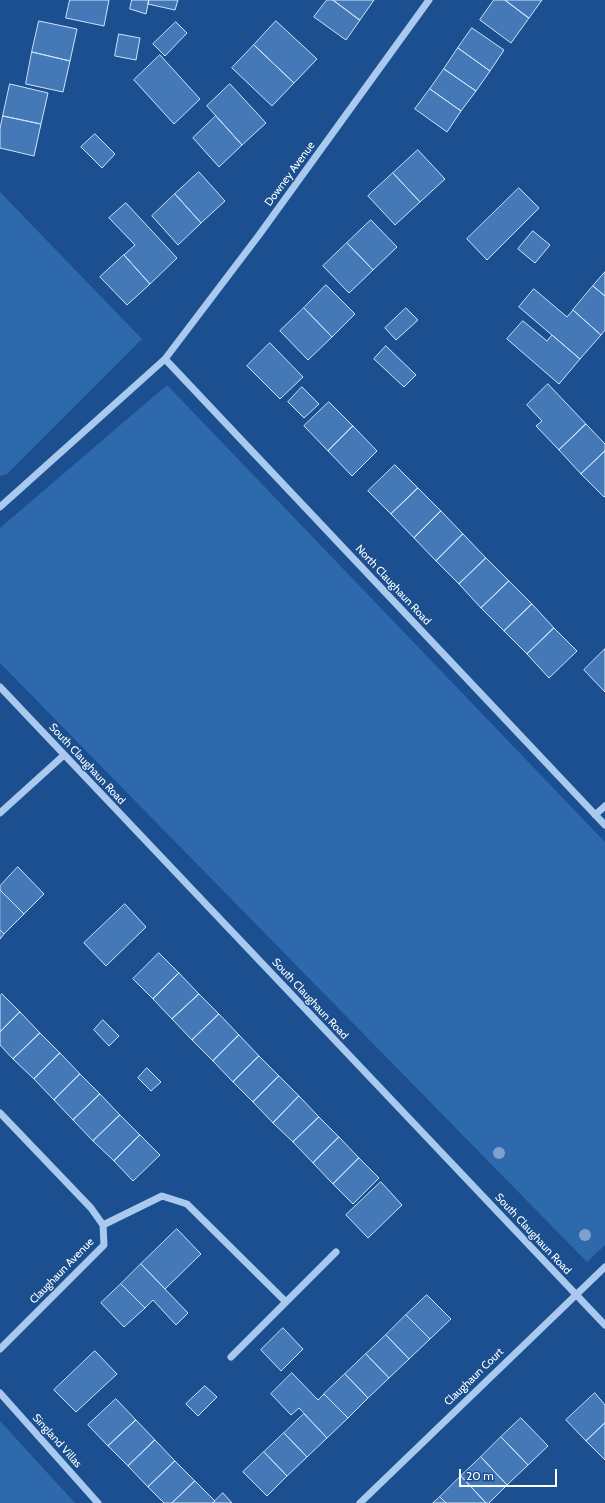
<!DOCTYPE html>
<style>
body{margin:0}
#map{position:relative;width:605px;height:1503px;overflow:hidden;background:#1b4f8f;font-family:Cabin,sans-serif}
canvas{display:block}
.scale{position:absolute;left:459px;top:1469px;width:98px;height:18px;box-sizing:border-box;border:2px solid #fff;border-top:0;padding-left:5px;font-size:12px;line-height:14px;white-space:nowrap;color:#fff;-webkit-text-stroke:3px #1b4f8f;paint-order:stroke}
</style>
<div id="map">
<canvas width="605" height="1503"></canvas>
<div class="scale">20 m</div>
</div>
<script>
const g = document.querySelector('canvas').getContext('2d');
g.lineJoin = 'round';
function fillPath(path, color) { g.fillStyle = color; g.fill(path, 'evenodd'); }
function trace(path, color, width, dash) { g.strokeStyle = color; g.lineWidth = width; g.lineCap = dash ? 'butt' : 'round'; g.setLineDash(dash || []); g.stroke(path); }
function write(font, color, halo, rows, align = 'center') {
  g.font = font + ' Cabin,sans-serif'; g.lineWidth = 3; g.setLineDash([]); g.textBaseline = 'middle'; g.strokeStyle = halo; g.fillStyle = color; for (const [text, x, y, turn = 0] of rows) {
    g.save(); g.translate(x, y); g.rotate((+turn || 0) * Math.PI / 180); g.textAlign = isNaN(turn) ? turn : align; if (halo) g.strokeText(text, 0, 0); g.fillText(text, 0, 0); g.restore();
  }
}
fillPath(new Path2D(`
 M0,192l142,147 -135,135 -7,2z
 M167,385l438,457v403l-18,17 -587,-599v-135z
 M0,1421l75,82h-75z`), '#2e69ad');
const building = new Path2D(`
 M70,0h39l-5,26 -38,-8z
 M132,0h17l-3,14 -16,-5z
 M149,0h29l-3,10 -27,-6z
 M327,0h6l27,20 -14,20 -32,-23z
 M333,0h41l-14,20z
 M494,0h11l24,18 -18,25 -31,-23z
 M505,0h37l-13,18z
 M39,21l38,8 -7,32 -38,-9z
 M276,21l41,38 -23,24 -40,-38z
 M176,22l11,11 -22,23 -12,-12z
 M472,28l32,22 -14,21 -32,-23z
 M119,34l21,4 -4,22 -21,-4z
 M254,45l40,38 -22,23 -40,-38z
 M458,48l32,23 -14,20 -32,-22z
 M32,52l38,9 -7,31 -37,-8z
 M160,55l40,44 -26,25 -40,-44z
 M444,69l32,22 -15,20 -31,-22z
 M10,84l38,9 -7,31 -38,-8z
 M230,84l36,39 -24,22 -35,-39z
 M430,89l31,22 -14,21 -32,-23z
 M3,116l38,8 -7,32 -34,-8v-19z
 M216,116l26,29 -23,22 -26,-29z
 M95,134l20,20 -13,14 -21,-21z
 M418,150l27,29 -25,23 -27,-29z
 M199,172l26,29 -24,22 -26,-29z
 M393,173l27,29 -25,23 -27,-29z
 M519,188l20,20 -52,52 -20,-21z
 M175,194l26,29 -23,22 -26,-29z
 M126,203l51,55 -27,26 -26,-29 11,-10 -26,-27z
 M371,220l26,27 -24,23 -26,-27z
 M533,231l17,14 -15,18 -17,-14z
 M347,243l26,27 -24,23 -26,-27z
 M124,255l26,29 -23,21 -27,-28z
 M605,272v24l-12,-10z
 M326,285l29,29 -23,23 -28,-29z
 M593,286l12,10v34l-4,5 -28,-25z
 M534,289l33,28 6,-7 28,25 -21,24 -61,-52z
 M304,308l28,29 -24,23 -28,-29z
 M406,308l12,12 -22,20 -11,-12z
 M523,321l24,20 5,-6 28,24 -21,25 -52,-45z
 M270,343l33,34 -23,22 -33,-33z
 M386,346l30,29 -12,12 -30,-28z
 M548,384l38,40 -27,26 -23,-24 6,-5 -15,-16z
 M302,387l17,17 -15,14 -16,-16z
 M329,402l24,24 -25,25 -24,-25z
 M586,424l19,20v7l-24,23 -22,-24z
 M353,426l24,25 -25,25 -24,-25z
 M605,451v45l-1,1 -23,-23z
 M395,465l23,23 -27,26 -23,-23z
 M418,488l23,23 -27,27 -23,-24z
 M441,511l22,23 -27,27 -22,-23z
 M463,534l23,24 -27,26 -23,-23z
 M486,558l23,23 -28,27 -22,-24z
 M509,581l23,23 -28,27 -23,-23z
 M532,604l22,24 -27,26 -23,-23z
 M554,628l23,23 -28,27 -22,-24z
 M605,649v43l-21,-22z
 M18,867l26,27 -20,20 -24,-24v-4z
 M0,890l24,24 -20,20 -4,-4z
 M125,904l21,23 -40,39 -22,-23z
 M0,930l4,4 -4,5z
 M159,953l20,20 -26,26 -20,-20z
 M179,973l20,21 -27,25 -19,-20z
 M2,994l18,18 -20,20v-36z
 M199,994l20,20 -27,26 -20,-21z
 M20,1012l20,21 -27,26 -13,-14v-13z
 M219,1014l20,21 -26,26 -21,-21z
 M103,1020l16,16 -10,10 -15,-16z
 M40,1033l20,20 -26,26 -21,-20z
 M239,1035l20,21 -26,26 -20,-21z
 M60,1053l20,21 -26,26 -20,-21z
 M259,1056l20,20 -26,26 -20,-20z
 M147,1068l14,14 -10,9 -13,-13z
 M80,1074l20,20 -27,26 -19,-20z
 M279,1076l20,20 -26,27 -20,-21z
 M100,1094l20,21 -27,26 -20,-21z
 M299,1096l20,21 -26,25 -20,-19z
 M120,1115l20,20 -26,26 -21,-20z
 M319,1117l20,20 -26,26 -20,-21z
 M140,1135l20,20 -27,26 -19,-20z
 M339,1137l20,21 -26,26 -20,-21z
 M359,1158l20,20 -26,26 -20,-20z
 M381,1182l21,23 -34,33 -22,-23z
 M177,1229l24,25 -36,35 -24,-25z
 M141,1264l47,49 -12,12 -23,-25 -8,8 -24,-24z
 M121,1284l24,24 -21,19 -23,-24z
 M427,1295l24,24 -21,20 -24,-24z
 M406,1315l24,24 -21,20 -23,-24z
 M283,1328l20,21 -22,22 -20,-21z
 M386,1335l23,24 -20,19 -23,-24z
 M95,1351l22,23 -41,38 -22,-22z
 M366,1354l23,24 -21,20 -23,-24z
 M292,1373l26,27 6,-6 24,24 -21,20 -28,-30 -8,7 -20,-21z
 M345,1374l23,24 -20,20 -24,-24z
 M205,1386l12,11 -19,19 -12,-12z
 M595,1393l10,12v18l-19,18 -20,-21z
 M116,1399l20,21 -28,26 -20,-21z
 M304,1414l23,24 -20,19 -23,-24z
 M521,1418l27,28 -20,19 -27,-28z
 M136,1420l19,20 -27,26 -20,-20z
 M605,1423v37l-19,-19z
 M284,1433l23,24 -20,19 -23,-24z
 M501,1437l27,28 -21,20 -26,-28z
 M155,1440l20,21 -27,26 -20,-21z
 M264,1452l23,24 -20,20 -24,-24z
 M481,1457l26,28 -18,18h-3l-25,-27z
 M175,1461l20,20 -23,22h-8l-16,-16z
 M461,1476l25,27h-40l-6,-6z
 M195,1481l20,20 -2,2h-41z
 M223,1493l9,10h-19z
 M440,1497l6,6h-13z`);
fillPath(building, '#4478b7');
trace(building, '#cfe3fa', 1);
trace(new Path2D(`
 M165,359l440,466
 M0,507l165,-148 94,-124 170,-235
 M0,687l605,638
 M0,813l64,-58
 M595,815l10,-9
 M0,1113l91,95 12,17 1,20 -104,104
 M103,1225l59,-29 25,8 99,98
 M231,1357l105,-105
 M0,1393l98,110
 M360,1503l245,-236`), '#a9c9ee', 7);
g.fillStyle = '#7ea0ca';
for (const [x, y] of [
 [499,1153],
 [585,1235]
]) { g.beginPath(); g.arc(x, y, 6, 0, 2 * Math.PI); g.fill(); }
write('11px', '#fff', '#1b4f8f', [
 ["Downey Avenue",290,174,-54],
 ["North Claughaun Road",393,585,47],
 ["South Claughaun Road",87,764,47],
 ["South Claughaun Road",310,999,47],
 ["South Claughaun Road",533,1234,47],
 ["Claughaun Avenue",62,1271,-46],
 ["Claughaun Court",474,1377,-44],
 ["Singland Villas",57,1441,48]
]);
</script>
